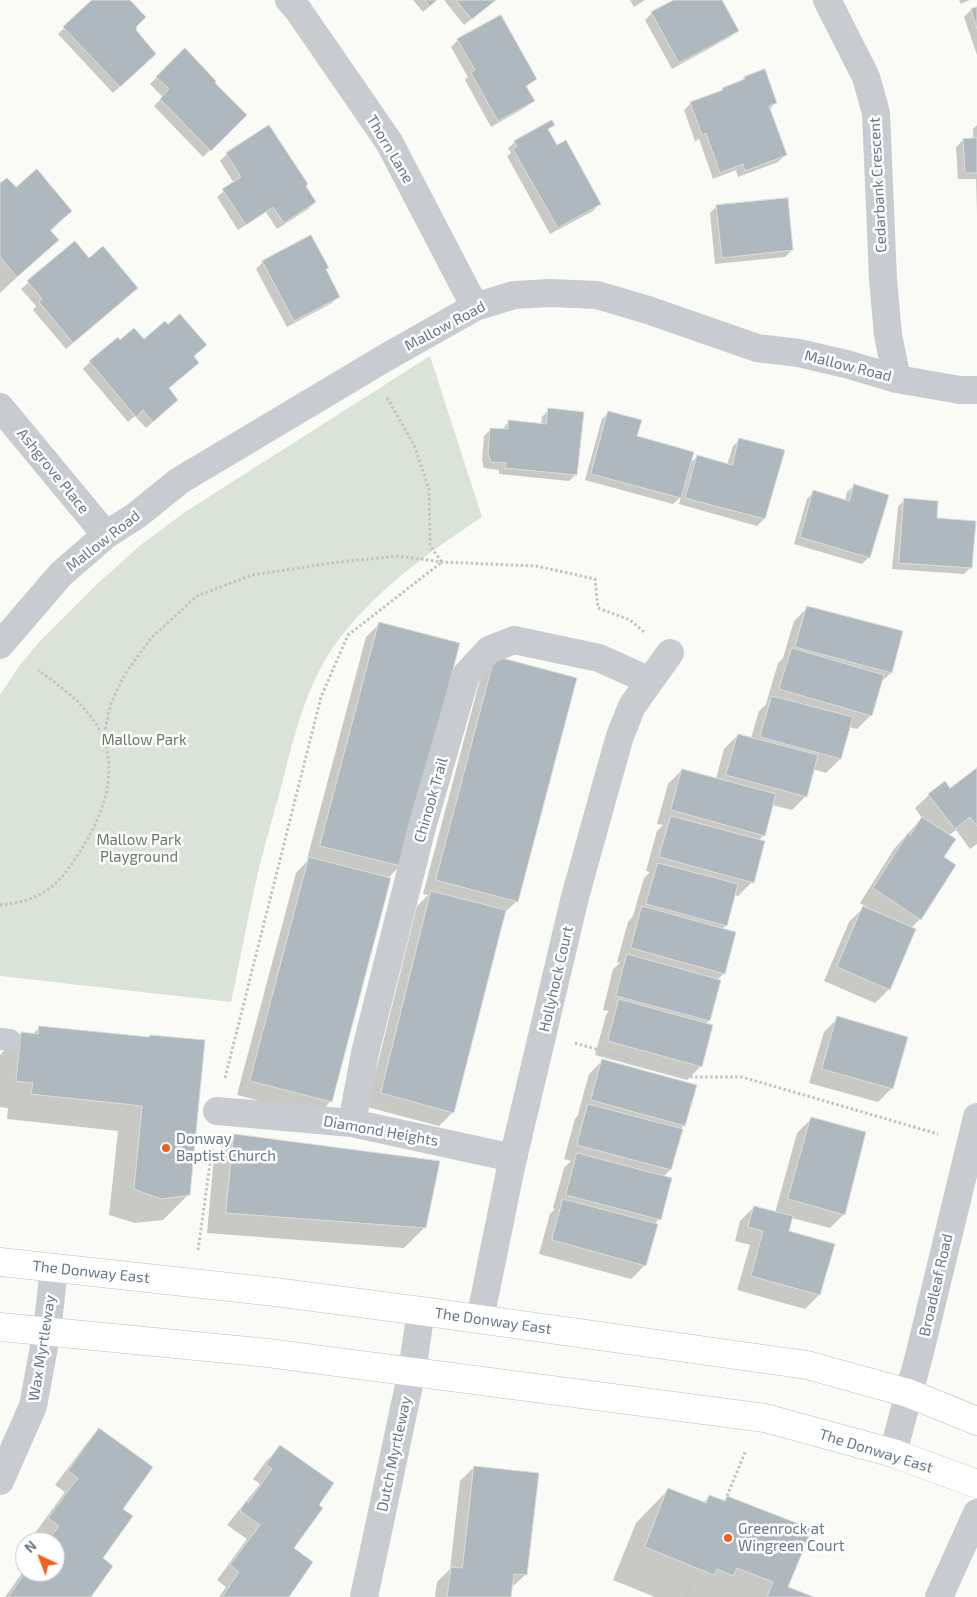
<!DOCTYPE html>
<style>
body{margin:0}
#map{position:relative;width:977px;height:1597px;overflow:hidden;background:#fafaf7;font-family:"Exo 2",sans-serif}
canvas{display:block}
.north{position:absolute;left:15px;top:1532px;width:50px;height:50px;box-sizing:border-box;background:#fff;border:1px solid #c2c9d1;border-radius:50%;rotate:317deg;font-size:14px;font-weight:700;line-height:20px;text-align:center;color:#66788b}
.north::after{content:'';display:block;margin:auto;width:18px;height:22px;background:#f35e1e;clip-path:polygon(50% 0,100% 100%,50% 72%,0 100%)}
</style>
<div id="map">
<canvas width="977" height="1597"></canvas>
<div class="north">N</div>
</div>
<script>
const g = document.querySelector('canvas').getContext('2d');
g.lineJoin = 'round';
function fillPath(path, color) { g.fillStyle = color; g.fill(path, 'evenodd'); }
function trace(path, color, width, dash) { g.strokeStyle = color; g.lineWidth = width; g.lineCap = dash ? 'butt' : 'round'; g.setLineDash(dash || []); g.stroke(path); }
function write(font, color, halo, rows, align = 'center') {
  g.font = font + ' "Exo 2",sans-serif'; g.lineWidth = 5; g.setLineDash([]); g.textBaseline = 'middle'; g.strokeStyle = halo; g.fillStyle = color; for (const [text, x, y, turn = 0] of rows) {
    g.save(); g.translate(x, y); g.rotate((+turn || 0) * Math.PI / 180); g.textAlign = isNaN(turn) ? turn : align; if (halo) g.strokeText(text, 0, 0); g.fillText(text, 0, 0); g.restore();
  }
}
fillPath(new Path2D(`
 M430,356l52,161c-54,36 -110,75 -148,129 -30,43 -42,99 -55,149 -9,32 -18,63 -25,95 -8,37 -15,75 -23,112l-231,-26v-281l20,-30 20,-24 57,-57 45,-40 43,-32z`), '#dbe2d8');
fillPath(new Path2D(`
 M94,0h34l7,27 13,33 -35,33 -55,-59z
 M413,0h24l-14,12z
 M444,0h51l-31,25z
 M630,0h15l-11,7z
 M677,0h44l16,30 -7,7 -58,32 -27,-49 7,-7z
 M959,0h10l-8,4z
 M977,9v46l-13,-38 7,-7z
 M458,40l77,39 -9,8 7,13 -7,7 -35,20 -26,-47 3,-3 -17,-30z
 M185,50l28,33 32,32 -42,42 -49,-51 9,-9 -13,-13z
 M764,71l11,32 -6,7 16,45 -7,7 -40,15 -2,-7 -23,9 -14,-40 -4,2 -11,-31 7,-7 27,-10 5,-4 17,-7 4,-4z
 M553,125l-5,5 9,17 42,57 -6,7 -43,23 -43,-78 4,-3 -3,-5 7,-6z
 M977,125v88l-1,-34h-18l-2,-32 7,-7 10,-1v-10z
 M269,127l46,75 -7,7 -31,20 -11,-17 -28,18 -21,-33 17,-14 -14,-22 7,-7z
 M0,185l15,4 56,22 -21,21 7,8 -57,53z
 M717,206l75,44 -7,7 -70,7 -5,-51z
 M74,243l15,17 41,35 -64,54 -33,-39 3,-4 -15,-17z
 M263,262l64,6 -2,2 13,26 -6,7 -45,24 -31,-58z
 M120,341h24l48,15 -24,33 2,18 -24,21 -11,-12 -7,6 -45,-53 7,-7z
 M548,410l28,64 -7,7 -70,-7v-4l-15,-2 -2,-8 2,-24 7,-7 11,1 7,-9 32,3 1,-7z
 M609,412l27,25 53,27 8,-7 30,8 6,-19 7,-7 43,12 -19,68 -7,7 -78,-22 2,-7 -8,7 -88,-24 17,-61z
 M854,486l15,71 -7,7 -68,-20 13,-45 7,-7 31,9 2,-9z
 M904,500l31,19 36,48 -7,7 -72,-5 6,-62z
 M808,607l83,66 -10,9 -10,33 -14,14 -8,-2 -9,32 -14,14 -13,-4 -7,27 -14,14 -20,-5 -8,30 -6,6 -6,41 -14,14 -4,-1 -8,30 -4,5 2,43 -7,7 -8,41 -4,3 -4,42 -14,14 -92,-25 11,-40 3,-4 -6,-1 10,-41 7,-6 -3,-1 11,-40 5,-6 11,-38 6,-6 -4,-1 11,-40 6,-6 -6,-1 11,-40 14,-14 34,9 8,-30 14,-14 13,3 8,-27 7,-7 12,-41 5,-5 11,-37z
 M380,623l20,243 -13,13h2l-59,223 -14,14 -79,-21 59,-222 12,-13 -1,-1 59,-222z
 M496,658l21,243 -14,13 -50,198 -14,14 -72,-19 50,-201 11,-11 -5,-1 59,-222z
 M977,769v75l-7,5 -14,-19 -8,6 -5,22 11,7 -34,54 -9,9 -22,61 -14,14 -51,-22 25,-59 16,-16 -5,-3 34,-54 28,-31 -7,-10 14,-13 21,-5z
 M838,1018l54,70 -14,14 -69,-19 15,-51z
 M40,1027l108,11 41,156 -26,26 -28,3 -26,-8 9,-84 -111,-12 1,-11 -8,-1v-52l21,-22 12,1z
 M603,1060l81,65 -4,5 -10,40 -7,7 -4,42 -5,6 -9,40 -14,14 -92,-25 11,-40 5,-5 -2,-1 11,-40 7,-7 -7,-2 11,-40 4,-5h-1l11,-40z
 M811,1119l33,95 -14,14 -38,-10 -4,14 31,63 -14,14 -68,-19 13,-45 -15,-4 5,-20 14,-14 21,6 22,-80z
 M234,1135l191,92 -21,21 -197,-15 7,-78z
 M99,1430l22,79 -19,50 -13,38h-84l20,-28v3h30v-30h-10l1,-1 -11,-8 30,-41 -10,-7 31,-41z
 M281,1447l11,102 -5,48h-68l7,-10 -9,-7 30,-41 -20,-14 33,-41 -7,-5 14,-19z
 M474,1467l52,107 -15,14 -1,9h-75l2,-15 13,-13 10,-88z
 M668,1490l35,13 6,-6 14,5 5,-5 59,91 23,9h-155l-42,-17 23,-57z`), '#0003');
const building = new Path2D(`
 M92,0h38l16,17 -10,10 1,4 19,23 -36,33 -57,-60z
 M425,0h12l-7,6z
 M456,0h40l-24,19z
 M674,0h48l17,31 -60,32 -28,-51z
 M977,7v22l-6,-20z
 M501,15l36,64 -11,7 9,15 -37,20 -27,-48 4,-3 -18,-31z
 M185,48l31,33 -1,2 32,32 -36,36 -51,-52 9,-10 -13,-12z
 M765,69l12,34 -8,3 18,49 -42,16 -2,-7 -23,9 -14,-40 -4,2 -12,-33 33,-12 -1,-2 23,-9 -1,-2z
 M552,120l3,5 -7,4 9,16 9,-5 35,64 -43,24 -45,-79 4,-3 -3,-5z
 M269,125l39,59 -2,2 10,16 -32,21 -11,-16 -27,18 -24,-36 19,-12 -15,-24z
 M977,138v35h-12l-2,-34z
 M37,169l35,42 -22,19 9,10 -42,37 -17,-20v-74l7,-5 9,9z
 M788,198l5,52 -71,8 -6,-53z
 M311,235l18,33 -3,1 14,28 -46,24 -32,-60z
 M75,241l14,17 14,-12 35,42 -65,55 -34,-41 3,-3 -15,-18z
 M180,314l27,31 -13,11 5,7 -30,25 9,12 -25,22 -10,-12 -7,7 -47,-56 29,-24 2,3 14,-12 10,11 21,-18 3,3z
 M548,408l36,4 -7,63 -72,-7 1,-5 -15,-1 -3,-9 2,-25 18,1v-9l38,4z
 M608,411l34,9 -5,16 57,16 -13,46 -90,-24z
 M739,438l46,12 -20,69 -80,-21 12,-43 35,10z
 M854,484l35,11 -19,63 -70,-21 13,-47 36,11z
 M904,498l34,3 -1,17 39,3 -4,47 -73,-5z
 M807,606l96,25 -11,42 -97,-26z
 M379,622l81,21 -59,223 -81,-20z
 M792,648l92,27 -12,41 -93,-27z
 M495,656l82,22 -59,224 -82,-22z
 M772,696l81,21 -12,42 -81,-22z
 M738,734l80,21 -11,42 -81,-22z
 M977,768v58l-7,-9 -15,12 -27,-35 17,-13 5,7z
 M682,769l94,25 -11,42 -94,-26z
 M671,816l94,25 -11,42 -95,-26z
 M922,817l34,22 -12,18 12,8 -35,55 -48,-32 35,-55 2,2z
 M309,857l82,21 -59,224 -82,-21z
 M658,863l80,21 -11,42 -81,-22z
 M431,891l75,19 -52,203 -73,-20z
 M642,906l94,26 -11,42 -94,-26z
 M863,906l53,23 -26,61 -53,-23z
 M627,954l94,26 -11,41 -94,-25z
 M619,999l94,26 -11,42 -94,-26z
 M837,1016l71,21 -15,52 -71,-20z
 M39,1026l110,11 1,-2 55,5 -15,155 -29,4 -27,-10 8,-83 -111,-12 2,-11 -17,-2 5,-49 17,2z
 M602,1059l95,26 -12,41 -94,-26z
 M588,1104l95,25 -12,41 -94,-25z
 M811,1117l55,15 -21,83 -57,-16z
 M234,1134l206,27 -14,67 -200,-15z
 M577,1153l95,25 -11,42 -95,-25z
 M563,1199l95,25 -12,42 -94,-26z
 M754,1206l39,10 -4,15 46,13 -15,51 -69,-19 12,-45 -15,-4z
 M99,1428l54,39 -30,42 10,7 -30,42 10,8 -22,31h-83l18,-25h29v-30h-8l12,-16 -11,-8 30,-40 -10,-7z
 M280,1445l54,38 -15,22 4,3 -29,40 19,14 -24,35h-67l17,-25 -9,-7 30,-40 -20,-14 6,-10 2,2 24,-34 -6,-4z
 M474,1466l65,7 -12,102 -13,-1 -3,23h-64l4,-30 11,1z
 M668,1488l38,15 3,-8 16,6 2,-5 85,33 -24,58 26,10h-47l6,-15 -36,-14 -4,8 -16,-7 -3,6 -69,-28z`);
fillPath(building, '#b0b8bf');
trace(building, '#dcdcd9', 1);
const secondary = new Path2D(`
 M0,1262l275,30 146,19 386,54 101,28 69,28
 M0,1327l268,26 497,65 128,35 84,31`);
trace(secondary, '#b9bfc4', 29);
trace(new Path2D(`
 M103,739l8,-36 14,-29 26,-36 46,-42 55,-21 87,-13 60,-6 43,6 94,4 59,13 3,29 32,12 14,12
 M0,905c18,-2 36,-6 50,-17 13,-10 22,-24 31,-38 21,-34 37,-73 22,-112 -12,-30 -40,-50 -65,-68
 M575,1043l117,34h50l196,57
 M225,1078l96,-381 27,-62 94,-73 -12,-16 -1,-57 -15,-44 -28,-49
 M198,1250l15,-107
 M727,1496l19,-46
 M685,1597l7,-18`), '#c1c4c6', 3, [2.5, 2.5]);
trace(new Path2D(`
 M0,1039l10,1`), '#c8cbd0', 22);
trace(new Path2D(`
 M289,0l9,10 91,132 86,165
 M827,0l39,77 10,36 7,166 5,56 9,44
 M0,407l106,128
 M0,645l61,-71 45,-39 31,-20 42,-34 206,-123 90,-51 39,-12 36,-2 47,2 51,15 109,38 42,5 47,11 51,15 63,11h17
 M217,1111l135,12 161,35
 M352,1123l13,-70 57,-226 44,-152 23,-25 25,-10 85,18 51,23
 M480,1319l31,-152 64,-270 32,-115 13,-46 12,-30 38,-53
 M893,1453l27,-101 57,-235
 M0,1481l33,-75 14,-75 7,-62
 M364,1597l48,-226 9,-60
 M939,1597l38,-84`), '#c8cbd0', 28);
trace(secondary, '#fff', 28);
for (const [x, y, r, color] of [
 [166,1148,5,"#f35e1e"],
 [728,1538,5,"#f35e1e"]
]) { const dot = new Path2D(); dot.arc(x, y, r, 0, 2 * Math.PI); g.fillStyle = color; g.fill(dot); trace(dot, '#fff', 2); }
write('15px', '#66788b', '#fff', [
 ["Thorn Lane",390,149,59],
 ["Cedarbank Crescent",878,185,-93],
 ["Mallow Road",445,326,-28],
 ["Mallow Road",848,366,14],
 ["Ashgrove Place",53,471,51],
 ["Mallow Road",103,541,-38],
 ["Chinook Trail",431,800,-74],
 ["Hollyhock Court",556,979,-77],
 ["Diamond Heights",381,1131,10],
 ["The Donway East",91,1272,6],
 ["Broadleaf Road",936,1285,-77],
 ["The Donway East",493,1321,8],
 ["Wax Myrtleway",42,1348,-81],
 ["The Donway East",876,1451,17],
 ["Dutch Myrtleway",394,1454,-78]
]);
write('15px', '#657c62', '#fff', [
 ["Mallow Park",144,740],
 ["Mallow Park",139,840],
 ["Playground",139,857]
]);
write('15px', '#66788b', '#fff', [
 ["Donway",176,1139],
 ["Baptist Church",176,1156],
 ["Greenrock at",738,1529],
 ["Wingreen Court",738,1546]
], 'left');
</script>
